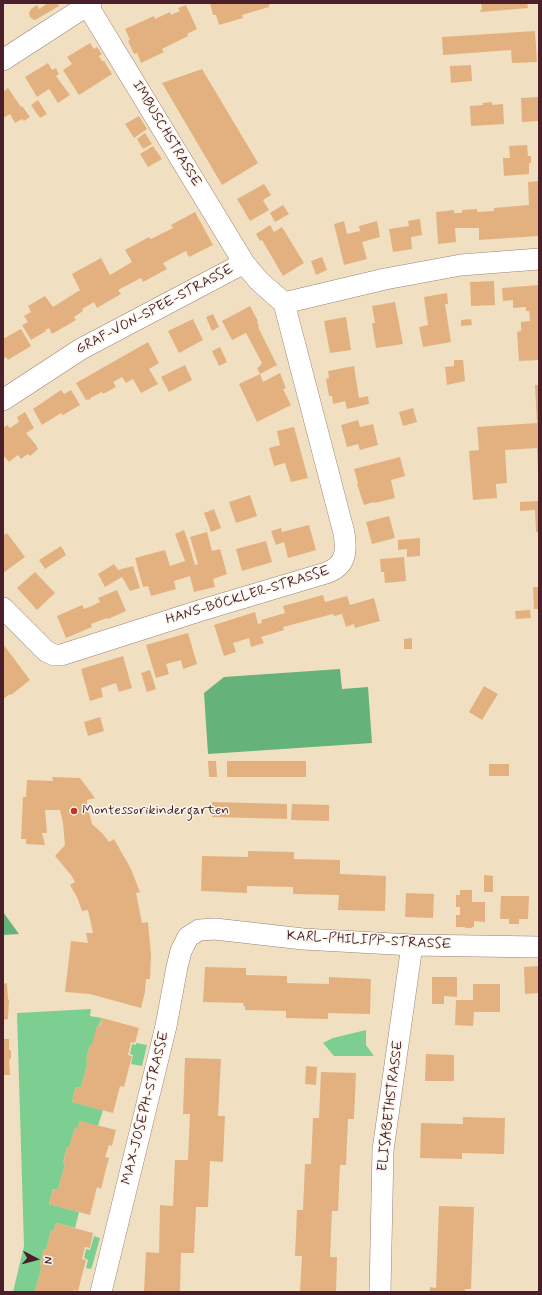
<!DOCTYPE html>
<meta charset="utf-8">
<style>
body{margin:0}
#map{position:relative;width:542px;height:1295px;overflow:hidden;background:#f0e0c1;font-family:Mynerve,sans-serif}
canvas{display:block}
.frame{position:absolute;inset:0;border:4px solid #4a1f2b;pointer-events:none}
.north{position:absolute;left:16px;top:1239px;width:40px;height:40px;-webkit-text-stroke:3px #fbf7ec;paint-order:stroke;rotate:96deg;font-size:11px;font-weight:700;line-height:16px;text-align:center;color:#4a1f2b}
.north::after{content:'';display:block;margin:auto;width:14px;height:18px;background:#4a1f2b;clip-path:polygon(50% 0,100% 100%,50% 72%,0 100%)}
</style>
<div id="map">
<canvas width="542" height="1295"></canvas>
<div class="frame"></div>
<div class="north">N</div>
</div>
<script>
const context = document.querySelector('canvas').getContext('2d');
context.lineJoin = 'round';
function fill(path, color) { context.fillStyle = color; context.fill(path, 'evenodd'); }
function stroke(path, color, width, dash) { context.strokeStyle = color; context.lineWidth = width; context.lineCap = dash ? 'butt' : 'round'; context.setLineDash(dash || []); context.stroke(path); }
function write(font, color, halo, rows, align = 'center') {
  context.font = font + ' Mynerve,sans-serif'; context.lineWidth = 3; context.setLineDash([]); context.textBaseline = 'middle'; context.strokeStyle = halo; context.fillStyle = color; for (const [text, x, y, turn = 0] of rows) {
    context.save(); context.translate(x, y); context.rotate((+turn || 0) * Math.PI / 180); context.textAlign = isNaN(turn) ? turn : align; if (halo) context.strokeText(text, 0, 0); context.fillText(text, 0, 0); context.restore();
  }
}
const green = new Path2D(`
 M91,1009L90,1016L102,1018L92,1045H90L86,1060L88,1061L81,1088L76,1087L72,1102L103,1110L98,1126L80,1121L77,1129L75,1128L69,1148L67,1147L63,1163L65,1164L58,1190L53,1189L49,1204L79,1212L75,1228L56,1223L54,1231H51L46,1250L44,1249L40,1265L42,1266L35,1292H13L24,1246L17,1013Z
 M366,1030V1045L374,1056H334L323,1043L333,1038Z
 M136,1043L147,1045L142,1066L131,1064L133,1055L130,1054L132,1044L136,1045Z
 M94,1236L100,1238L92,1267L90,1269L86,1268L88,1260L84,1258L86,1249L90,1250Z`);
const forest = new Path2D(`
 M340,669L342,689L368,687L372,743L208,754L204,693L224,677Z
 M3,912L19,934L3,935Z`);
const building = new Path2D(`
 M48,3H57L59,6L37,19L34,20L30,17L29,13L31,9L37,5L39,9Z
 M210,3H272L269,5V7L242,15L243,18L219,25L216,15H213Z
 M481,3H527L528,8L481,12L480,10H482Z
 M186,5L197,29L187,34L188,36L162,49L164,52L141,63L137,53L134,54L128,41L130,40L125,29L154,16L155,19L170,12L171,15L180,11L178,8Z
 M535,31L537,62L512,63L511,50L443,55L442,37Z
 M90,43L94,49L97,47L102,54L99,56L102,61H104L112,74L79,95L63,70L72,64L67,57Z
 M48,63L52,70L56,68L59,74L56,76L70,95L58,103L49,89L37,97L25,77Z
 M471,65L472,81L451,83L450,66Z
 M202,69L258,163L222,185L162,83Z
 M8,88L21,107L22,106L30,117L24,121L22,119L15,123L10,114L3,118V92Z
 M539,97V121L522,122L521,98Z
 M38,100L47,114L40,118L31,105Z
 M492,102V105L503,104L504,124L471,126L470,106L483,105V103Z
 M139,116L147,129L134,138L125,124Z
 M145,133L152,144L143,149L137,139Z
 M527,145L528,156H531V163H529V174L504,176L503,158H510L509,146Z
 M153,146L162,159L148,167L140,154Z
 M539,181V236L479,240V228H455L456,242L438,244L436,212L454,210V213H462V210L477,209V212L494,211V208L529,205L528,182Z
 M264,184L271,195L263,200L269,210L250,221L237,199Z
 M283,205L289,214L275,222L270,213Z
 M195,212L213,245L189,257L186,251L163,263L167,269L143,282L141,278L118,290L121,294L97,308L94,302L82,309L83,311L74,317L76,320L52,334L49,328L45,330L46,331L31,340L22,325L28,322L24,316L31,312L28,306L45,296L53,307L80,290L72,274L101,258L110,275L132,262L125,250L149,237L151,239L173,228L171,225Z
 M420,219L422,235L411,237L412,249L393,252L389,229L409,226L408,221Z
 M344,221L347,234L360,231L359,226L377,221L380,237L362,242L367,259L344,265L334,224Z
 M270,225L274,232L282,227L304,263L283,276L262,240L260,241L256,234Z
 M322,257L327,270L316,275L311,261Z
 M494,281L495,305L471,306L470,282Z
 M539,285V360L519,361L517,332L521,331V322L530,321L529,311H526V307L513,308V300L503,301L502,288Z
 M447,293L448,304H445L451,342L423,347L419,327L428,325L424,297Z
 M395,302L403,344L376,348L372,323H375L372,306Z
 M250,306L258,321H257L259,326L258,327L277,365L260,374L257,368L260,366L262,363L246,333L232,340L222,321Z
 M213,314L219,327L212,331L206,317Z
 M346,317L351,350L330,353L324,321Z
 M193,319L203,340L179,353L168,331Z
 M471,319L472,325L461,326V320Z
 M21,329L31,346L8,360L6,357L3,359V339Z
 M148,342L159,363L149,369L158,384L141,393L133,379L126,383L122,377L113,382L116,387L103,394L102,392L90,398L91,399L89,400V399L86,400L76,383Z
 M220,347L227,362L219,366L212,351Z
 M454,360H463L465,381L447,385L445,367L454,366Z
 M185,365L192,380L169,392L161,377Z
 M354,366L359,398L368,396L369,404L347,409L345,401L333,404L332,396H329L326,379L329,378L328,371Z
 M280,373L286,388L283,389L291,405L257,422L239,384L260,374L263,382Z
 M535,385H539V469H538L537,448L505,450L507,483L496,484L497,498L473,500L469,451L479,450L477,427L537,423Z
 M61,390L64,394L71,390L80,405L63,415L61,413L42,425L33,409Z
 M413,408L417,422L403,426L399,412Z
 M25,412L34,428L26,433L36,445L38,449L30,456L28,454L21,459L18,455L9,462L3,455V428L7,425L10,428L19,422L17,417Z
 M358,420L360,427L373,424L378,445L360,450L358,444L347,447L341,425Z
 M294,427L308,478L291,482L285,463L274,466L269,448L280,445L277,431Z
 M400,457L405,476L391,480L395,498L375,503L374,502L364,505L357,484L358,483L354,469Z
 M250,495L257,516L236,523L229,502Z
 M539,501V532H536L535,510L520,511V502Z
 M214,509L221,528L211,532L204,513Z
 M389,516L395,538L372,544L366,522Z
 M309,525L316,550L288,558L284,542L276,545L271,531L281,528L282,532Z
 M184,530L188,541L195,565L198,564L190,537L207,532L212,551L220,549L227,574L213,579L215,587L194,592L190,576L174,581L176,589L151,596L148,586L143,587L135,558L165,550L170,566L185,561L175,534Z
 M7,533L25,557L3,573V536Z
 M420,538V556L407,557V549L398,550V540Z
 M266,541L272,562L242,571L236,549Z
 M61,546L66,555L45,569L39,560Z
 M404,557L406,581L385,583L384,572H381L380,559Z
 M114,564L118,570L133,566L140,588L130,591L122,577L105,587L98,574Z
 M35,572L55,593L37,610L17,588Z
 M533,587H539V609H534Z
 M117,590L126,611L108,619L107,618L91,624L92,627L66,638L57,616L82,605L84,609L92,606L100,602L98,598Z
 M323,595L325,602L347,596L350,605L374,598L380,621L355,628L354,624L346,627L342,614L334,616L333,614L283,627L284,630L261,637L264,643L251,647L249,638L233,643L236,652L224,656L214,625L255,612L258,624L262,623L261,620L285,613L283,606Z
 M530,610L531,618L516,619L515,611Z
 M188,633L197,664L183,669L181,660L166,664L169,674L156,678L146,645Z
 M412,638V649H404V639Z
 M3,644L30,680L11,695L10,694L3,699Z
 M123,656L132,688L119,692L116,683L101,688L103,697L90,701L81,669Z
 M150,670L156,689L147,692L141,673Z
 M484,686L498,694L482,720L469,712Z
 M100,717L104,731L88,736L84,722Z
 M208,761H216L217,777H209Z
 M227,761H306V777H227Z
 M489,764H509V776H489Z
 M52,777L80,778L95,798L87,800V810L90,816L92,824L103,834L109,842L114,839L131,869L140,892L136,893L142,923L148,922L151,955L150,979H146L145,992L141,1008L90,994L65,992L71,941L88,943L86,933H93L88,910L82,911L77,897L70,885L75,882L71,875L55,856L65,845L63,823L60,810H45L47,833H42L45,845L26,844V839H21L23,797H26L27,780L53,781Z
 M212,802L287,804V819L212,817Z
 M292,804L329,805V821L291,820Z
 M248,851L294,852V859L340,860V874L386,876L385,911L338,910L339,895L293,894V887L247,886V893L201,891L202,856L248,857Z
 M484,875L493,876V892H484Z
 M460,890H472V902H485V922L474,921V927H472V928H465V927H456V915H460V907H456V895H460Z
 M406,893L434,894L433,918L405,917Z
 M501,896H529L528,919H519V924H509V919H500Z
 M539,966V993L525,994L524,967Z
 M205,967L246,968V975L287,976V983L329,984V977L371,979L370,1014L328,1013V1019L286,1018V1011L245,1010V1006H243L244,1003L203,1002Z
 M432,977H457V997L444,996V1004H432Z
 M7,983L8,999L9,1000L8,1019L3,1020V984Z
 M473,984H500V1012H474L473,1026L455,1025L456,1000H473Z
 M102,1018L139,1028L135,1043L131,1042L128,1055L132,1056L124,1087L120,1086L113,1113L72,1102L76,1087L81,1088L88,1061L86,1060L90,1045H92L97,1025L100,1026Z
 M3,1039H9V1049L11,1051V1058L9,1060L10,1075H3Z
 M426,1054L454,1055V1081H425Z
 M185,1058L221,1059L218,1116H225L223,1162L210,1161L208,1207H196L194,1253H181L180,1292H144L146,1252L159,1253L160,1205L173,1206L175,1160H188L190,1114H183Z
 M306,1066L317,1067L316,1085L305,1084Z
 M321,1072L356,1073L354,1119H348L346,1165H340L338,1211H332L330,1257H337L336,1292H300L302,1256H295L297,1210H303L305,1164H311L313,1118H319Z
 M463,1117L505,1118L504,1154L462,1153V1159L420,1158L421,1123L463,1124Z
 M80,1121L116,1130L112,1146L109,1145L105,1157L109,1158L107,1165L101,1189L97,1187L90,1215L49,1204L53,1189L58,1190L65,1164L63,1163L67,1147L69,1148L75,1128L77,1129Z
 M439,1206L474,1207L471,1289H465V1292H430V1287L436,1288Z
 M56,1223L93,1233L90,1248L85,1247L82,1259L86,1260L78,1291L74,1290L73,1292H35L42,1266L40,1265L44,1249L46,1250L51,1231L52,1230L54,1231Z`);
const street = new Path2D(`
 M86,3L244,263
 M3,60L91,3
 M3,400L81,349L244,263L259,281L284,303L385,279L461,265L539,259
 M3,608L46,651L54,655H61L202,610L326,573C346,566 347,552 344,533L284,303
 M101,1292L166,1026L177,967L181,951L188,937L199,930L215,929L303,939L412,945L539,947
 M380,1292L383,1150L412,945`);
const markers = [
 [74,811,4,"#c8321e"]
];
const streetNames = [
 ["IMBUSCHSTRASSE",166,134,59],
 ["GRAF-VON-SPEE-STRASSE",155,310,-28],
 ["HANS-BÖCKLER-STRASSE",248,596,-17],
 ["KARL-PHILIPP-STRASSE",369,941,3],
 ["ELISABETHSTRASSE",391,1106,-83],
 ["MAX-JOSEPH-STRASSE",146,1108,-76]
];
const poiNames = [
 ["Montessorikindergarten",82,811]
];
fill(green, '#7dcf91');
fill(forest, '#66b27b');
fill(building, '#e3b180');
stroke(street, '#9d8076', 22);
stroke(street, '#fff', 21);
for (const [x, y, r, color] of markers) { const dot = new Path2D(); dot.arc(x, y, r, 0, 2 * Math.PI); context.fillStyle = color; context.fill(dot); stroke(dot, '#fbf7ec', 1.5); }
write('14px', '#4a1f2b', '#fbf7ec', streetNames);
write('14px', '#4a1f2b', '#fbf7ec', poiNames, 'left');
</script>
